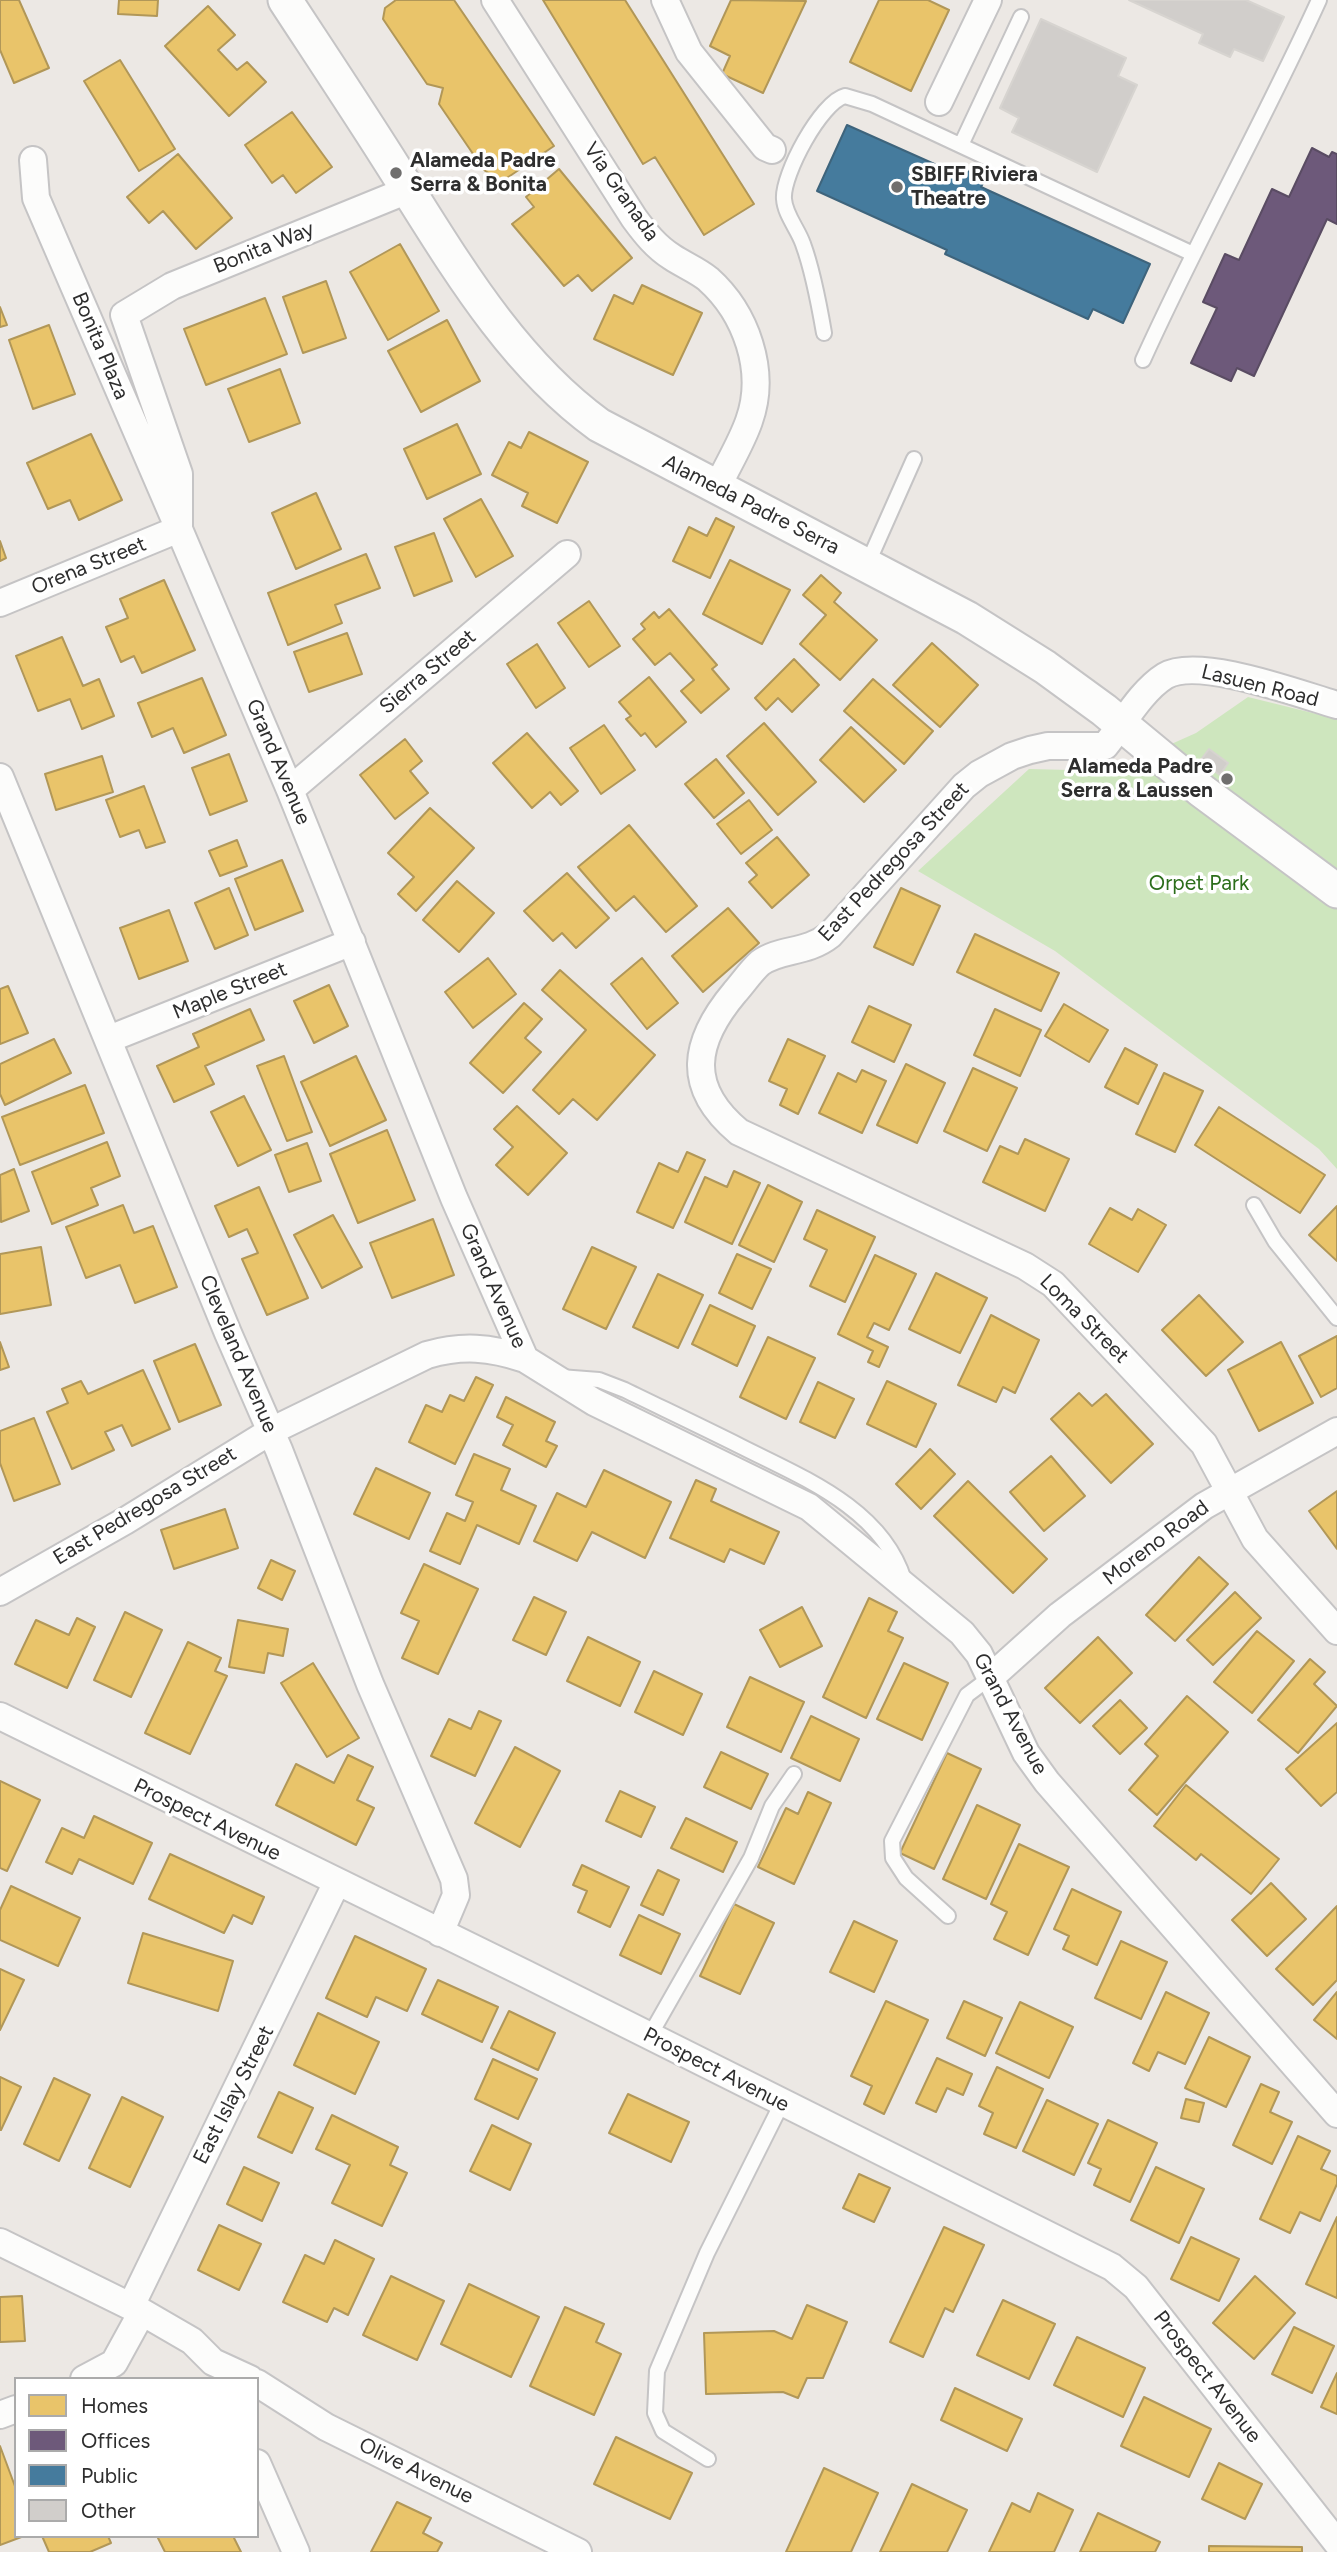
<!DOCTYPE html>
<style>
body{margin:0}
#map{position:relative;width:1337px;height:2552px;overflow:hidden;background:#ece8e4;font-family:Figtree,sans-serif}
canvas{display:block}
.legend{position:absolute;left:14px;top:2377px;width:245px;height:161px;box-sizing:border-box;background:#fff;border:2px solid #ababab;margin:0;padding:9px 12px;list-style:none;font-size:21px;color:#2e2e2e}
.legend li{display:flex;align-items:center;gap:14px;height:35px}
.legend b{width:35px;border:2px solid #ababab}
</style>
<div id="map">
<canvas width="1337" height="2552"></canvas>
<ul class="legend">
<li><b style="height:19px;background:#e9c46a"></b>Homes</li>
<li><b style="height:19px;background:#6d597a"></b>Offices</li>
<li><b style="height:19px;background:#457b9d"></b>Public</li>
<li><b style="height:19px;background:#d1cecb"></b>Other</li>
</ul>
</div>
<script>
const context = document.querySelector('canvas').getContext('2d');
context.lineJoin = 'round';
function fill(path, color) { context.fillStyle = color; context.fill(path, 'evenodd'); }
function stroke(path, color, width, dash) { context.strokeStyle = color; context.lineWidth = width; context.lineCap = dash ? 'butt' : 'round'; context.setLineDash(dash || []); context.stroke(path); }
function write(font, color, halo, rows, align = 'center') {
  context.font = font + ' Figtree,sans-serif'; context.lineWidth = 7; context.setLineDash([]); context.textBaseline = 'middle'; context.strokeStyle = halo; context.fillStyle = color; for (const [text, x, y, turn = 0] of rows) {
    context.save(); context.translate(x, y); context.rotate((+turn || 0) * Math.PI / 180); context.textAlign = isNaN(turn) ? turn : align; if (halo) context.strokeText(text, 0, 0); context.fillText(text, 0, 0); context.restore();
  }
}
const green = new Path2D(`
 M1248,697L1337,719V1169L1319,1149L1055,951L918,871L1029,769L1111,771L1196,733Z`);
const homes = new Path2D(`
 M0,0H19L49,68L14,83L0,50Z
 M119,0H158L157,16L118,14Z
 M454,0L554,146L501,182L484,170L439,104L443,88L427,84L383,19L385,8L396,0Z
 M543,0H625L754,204L704,235L655,157L643,164Z
 M731,0L806,1L763,93L722,74L730,56L710,46Z
 M879,0H928L949,10L911,91L850,62Z
 M208,6L235,35L218,50L237,70L247,62L266,82L229,116L165,46Z
 M120,60L175,149L139,171L84,81Z
 M292,112L332,167L296,193L283,175L272,183L245,145Z
 M178,154L232,218L196,249L163,211L149,223L127,197Z
 M559,169L632,258L592,291L578,275L564,286L512,224L534,207L526,197Z
 M400,244L439,311L388,340L350,272Z
 M326,281L346,338L303,353L283,297Z
 M642,285L702,313L673,375L594,339L614,295L633,304Z
 M265,298L287,354L206,385L184,329Z
 M0,307L7,325L0,327Z
 M447,320L480,381L421,412L388,351Z
 M49,325L75,394L33,409L9,340Z
 M280,369L300,423L249,442L228,389Z
 M457,424L481,474L427,499L404,449Z
 M529,432L588,462L557,523L522,506L528,493L492,475L509,442L521,448Z
 M91,434L122,500L79,520L70,500L48,509L27,463Z
 M316,493L341,549L296,569L272,513Z
 M481,499L513,556L476,577L444,519Z
 M716,518L734,527L710,578L673,561L689,527L707,536Z
 M434,533L452,581L414,596L395,547Z
 M0,541L6,558L0,561Z
 M366,554L380,588L335,605L342,623L288,645L268,593Z
 M730,560L790,590L762,644L703,614Z
 M821,575L841,593L834,602L877,640L840,680L800,644L826,615L803,595Z
 M164,580L195,650L142,673L134,656L121,662L106,627L128,618L120,599Z
 M589,601L620,646L589,667L558,623Z
 M669,609L717,665L712,669L729,689L701,713L681,691L694,680L670,653L655,665L633,639L645,629L641,624L654,612L659,618Z
 M347,633L362,674L309,692L294,652Z
 M62,637L83,686L99,679L114,716L82,729L70,699L38,711L16,656Z
 M932,643L978,685L940,727L893,685Z
 M537,644L565,688L536,708L507,664Z
 M794,659L819,685L792,712L778,698L766,710L755,698Z
 M649,677L686,722L656,747L645,733L641,736L626,719L631,716L619,702Z
 M202,678L226,735L184,753L173,728L152,737L138,703Z
 M873,679L933,731L904,764L844,711Z
 M764,723L816,782L778,815L727,756Z
 M604,725L635,770L601,794L570,748Z
 M851,727L896,770L864,802L820,760Z
 M527,733L578,791L561,805L550,792L532,808L493,763Z
 M405,739L422,761L410,771L428,793L395,819L360,775Z
 M229,754L247,801L210,815L192,768Z
 M102,756L113,792L56,810L45,774Z
 M716,759L744,793L714,818L685,784Z
 M144,786L165,842L146,848L139,830L120,837L106,800Z
 M749,800L772,830L741,854L717,824Z
 M430,808L474,848L416,911L398,894L414,877L388,853Z
 M629,825L697,906L666,932L634,896L616,911L578,867Z
 M777,837L809,875L772,908L749,882L757,875L746,863Z
 M237,840L247,866L220,876L209,851Z
 M282,860L303,911L255,930L235,879Z
 M567,873L609,918L576,948L562,933L553,941L524,911Z
 M457,881L494,913L459,952L423,920Z
 M229,888L248,935L215,949L195,903Z
 M901,888L940,906L913,965L874,947Z
 M728,908L759,943L703,992L672,956Z
 M169,910L188,961L139,979L120,928Z
 M975,934L1059,973L1041,1011L957,972Z
 M488,958L516,994L473,1028L445,992Z
 M642,958L678,1003L647,1029L611,984Z
 M560,970L655,1055L597,1120L573,1099L559,1114L533,1090L586,1030L542,990Z
 M329,985L348,1026L314,1043L294,1001Z
 M8,986L28,1033L0,1044V989Z
 M524,1003L542,1019L525,1038L541,1052L503,1093L470,1063Z
 M1064,1004L1108,1030L1089,1062L1045,1036Z
 M869,1006L911,1025L894,1062L852,1042Z
 M250,1009L264,1040L205,1066L214,1084L174,1102L157,1066L199,1047L193,1034Z
 M995,1009L1041,1030L1020,1076L974,1055Z
 M54,1039L71,1073L5,1105L0,1094V1064Z
 M788,1039L825,1056L798,1114L780,1105L787,1089L769,1081Z
 M1125,1048L1157,1065L1138,1104L1105,1087Z
 M284,1056L312,1132L287,1141L257,1066Z
 M356,1056L386,1120L330,1146L301,1082Z
 M906,1064L945,1083L917,1143L877,1125Z
 M973,1068L1017,1088L987,1151L944,1131Z
 M862,1070L886,1081L862,1133L819,1113L838,1073L856,1082Z
 M1164,1073L1203,1091L1175,1152L1136,1134Z
 M85,1085L104,1133L20,1165L2,1117Z
 M244,1096L271,1150L238,1166L211,1112Z
 M517,1106L567,1153L528,1195L496,1165L513,1147L494,1129Z
 M1219,1107L1325,1175L1300,1213L1195,1145Z
 M387,1130L415,1200L358,1223L330,1154Z
 M1025,1139L1069,1159L1045,1211L983,1182L1000,1146L1018,1154Z
 M107,1142L120,1176L91,1188L98,1205L52,1224L32,1172Z
 M307,1143L321,1181L289,1192L275,1155Z
 M687,1152L705,1160L673,1228L637,1212L659,1163L678,1172Z
 M14,1169L29,1211L1,1222L0,1175Z
 M734,1171L760,1183L732,1244L685,1222L705,1177L727,1187Z
 M768,1185L802,1202L774,1262L739,1245Z
 M259,1187L308,1298L267,1315L242,1259L258,1253L247,1229L229,1237L215,1206Z
 M123,1205L134,1233L153,1226L177,1287L135,1303L120,1265L86,1278L66,1227Z
 M1337,1206V1261L1309,1235Z
 M1110,1208L1132,1220L1138,1209L1166,1225L1138,1272L1089,1244Z
 M817,1210L875,1237L845,1302L810,1286L827,1250L804,1239Z
 M333,1215L362,1267L322,1288L294,1235Z
 M433,1219L454,1275L392,1298L370,1243Z
 M41,1247L51,1305L0,1314V1254Z
 M592,1247L636,1267L606,1329L563,1309Z
 M737,1254L771,1269L752,1309L719,1293Z
 M875,1255L916,1274L889,1330L874,1323L867,1337L888,1347L879,1367L868,1362L873,1351L838,1334Z
 M936,1273L987,1298L960,1353L909,1329Z
 M658,1274L703,1295L678,1348L633,1327Z
 M1199,1295L1243,1342L1206,1376L1162,1330Z
 M710,1305L755,1326L737,1366L692,1344Z
 M991,1315L1039,1340L1015,1393L1003,1387L996,1402L958,1385Z
 M1337,1336V1388L1321,1397L1299,1356Z
 M768,1337L815,1358L786,1419L740,1397Z
 M0,1342L9,1367L0,1370Z
 M1281,1342L1313,1403L1259,1431L1228,1370Z
 M195,1344L221,1405L179,1422L154,1361Z
 M143,1370L170,1429L132,1446L122,1425L105,1432L114,1450L72,1469L47,1412L68,1403L62,1389L81,1381L88,1394Z
 M476,1377L493,1385L455,1464L409,1442L426,1405L442,1412L450,1395L464,1401Z
 M887,1381L936,1404L916,1447L867,1424Z
 M818,1382L854,1399L835,1438L800,1422Z
 M1079,1393L1092,1406L1106,1394L1153,1444L1111,1483L1051,1419Z
 M506,1397L555,1422L546,1441L557,1446L546,1467L503,1445L513,1425L497,1417Z
 M34,1418L60,1484L14,1501L0,1463V1431Z
 M930,1449L955,1474L921,1509L896,1484Z
 M474,1454L510,1469L501,1490L536,1506L519,1544L477,1525L460,1564L430,1551L447,1513L465,1521L473,1502L456,1495Z
 M1051,1456L1085,1496L1044,1531L1010,1492Z
 M376,1468L430,1493L409,1539L354,1514Z
 M604,1470L671,1502L645,1558L592,1532L577,1561L534,1541L557,1493L586,1507Z
 M696,1480L716,1489L711,1501L779,1532L764,1564L730,1549L724,1562L670,1538Z
 M968,1481L1047,1559L1013,1593L934,1516Z
 M1337,1491V1549L1309,1511Z
 M225,1509L238,1548L174,1569L161,1530Z
 M1199,1557L1228,1584L1175,1641L1146,1615Z
 M271,1560L295,1571L282,1600L258,1588Z
 M424,1564L478,1589L438,1674L402,1658L419,1621L401,1613Z
 M1235,1592L1261,1618L1213,1665L1187,1640Z
 M534,1597L566,1612L546,1655L513,1640Z
 M869,1598L897,1612L888,1631L903,1638L866,1718L823,1697Z
 M802,1607L822,1646L780,1667L760,1630Z
 M125,1612L162,1630L131,1697L94,1680Z
 M77,1618L95,1627L67,1688L15,1664L36,1620L69,1635Z
 M238,1620L288,1629L283,1656L268,1653L264,1673L229,1667Z
 M1257,1631L1294,1661L1252,1713L1214,1682Z
 M588,1637L640,1662L620,1706L567,1681Z
 M1098,1637L1132,1673L1080,1723L1045,1688Z
 M188,1642L221,1658L215,1671L227,1676L190,1754L145,1733Z
 M1310,1659L1325,1672L1314,1684L1337,1706L1298,1753L1258,1720Z
 M313,1663L359,1738L327,1757L281,1683Z
 M904,1663L948,1683L922,1740L877,1719Z
 M654,1671L702,1694L683,1735L635,1712Z
 M750,1677L804,1702L781,1752L727,1727Z
 M1187,1696L1228,1732L1157,1815L1129,1790L1158,1756L1145,1744Z
 M1120,1700L1147,1728L1120,1754L1093,1726Z
 M479,1711L501,1721L475,1776L431,1756L449,1719L471,1729Z
 M811,1716L859,1739L840,1781L791,1758Z
 M1337,1723V1792L1321,1806L1286,1769Z
 M515,1747L560,1771L520,1847L475,1823Z
 M721,1752L768,1774L751,1809L704,1787Z
 M947,1753L981,1769L934,1869L900,1853Z
 M348,1755L373,1767L357,1800L374,1808L356,1845L276,1805L296,1764L334,1783Z
 M0,1781L40,1800L7,1871L0,1868Z
 M1186,1785L1279,1859L1251,1894L1201,1854L1196,1860L1154,1826Z
 M620,1791L655,1807L641,1837L606,1821Z
 M808,1792L831,1803L794,1884L758,1867L786,1808L798,1814Z
 M977,1805L1020,1825L986,1899L943,1879Z
 M94,1816L152,1843L133,1884L79,1859L72,1874L46,1862L62,1828L84,1838Z
 M686,1818L737,1842L723,1872L671,1848Z
 M1019,1844L1069,1867L1028,1955L994,1939L1007,1912L991,1904Z
 M170,1854L264,1897L252,1924L233,1915L224,1933L149,1899Z
 M582,1865L629,1887L610,1927L578,1912L587,1891L573,1885Z
 M658,1870L679,1880L663,1915L641,1905Z
 M1271,1883L1306,1919L1267,1956L1232,1920Z
 M11,1886L80,1918L58,1966L0,1940V1910Z
 M1072,1889L1121,1912L1097,1965L1063,1949L1069,1936L1054,1929Z
 M734,1904L774,1923L740,1994L700,1976Z
 M1337,1906V1980L1313,2005L1276,1969Z
 M639,1915L680,1934L661,1974L620,1955Z
 M854,1921L897,1941L874,1992L830,1972Z
 M143,1933L233,1961L218,2011L128,1983Z
 M355,1936L426,1969L407,2011L376,1997L367,2017L326,1998Z
 M1121,1941L1167,1962L1141,2019L1095,1998Z
 M0,1969L24,1980L0,2030Z
 M438,1980L498,2007L482,2042L422,2014Z
 M1166,1992L1209,2013L1185,2064L1158,2052L1149,2071L1133,2063Z
 M1337,1992V2039L1314,2020Z
 M886,2001L928,2020L884,2114L864,2104L872,2086L851,2076Z
 M964,2001L1002,2018L985,2056L947,2038Z
 M1020,2002L1073,2027L1049,2078L996,2053Z
 M509,2011L555,2033L538,2070L491,2048Z
 M318,2013L379,2042L355,2094L294,2065Z
 M1209,2037L1250,2057L1226,2107L1185,2088Z
 M937,2058L972,2074L963,2095L947,2088L936,2112L916,2103Z
 M493,2059L537,2079L518,2119L475,2099Z
 M997,2067L1043,2089L1016,2148L984,2134L993,2113L979,2106Z
 M0,2077L21,2087L1,2130H0Z
 M54,2078L90,2095L59,2161L24,2144Z
 M1261,2084L1279,2092L1270,2112L1292,2122L1272,2164L1233,2145Z
 M279,2092L313,2108L292,2153L258,2137Z
 M628,2094L689,2122L671,2162L609,2133Z
 M122,2097L163,2117L130,2187L89,2168Z
 M1186,2099L1204,2103L1199,2122L1181,2118Z
 M1047,2100L1098,2124L1074,2175L1023,2151Z
 M332,2115L398,2147L390,2165L407,2173L382,2226L332,2203L350,2165L316,2149Z
 M1108,2120L1157,2143L1130,2202L1094,2185L1101,2169L1088,2163Z
 M492,2125L531,2144L510,2190L470,2171Z
 M1298,2136L1330,2151L1321,2169L1337,2176V2184L1320,2221L1300,2212L1290,2233L1260,2219Z
 M244,2167L279,2183L262,2221L227,2204Z
 M1156,2167L1204,2189L1179,2243L1131,2220Z
 M859,2174L890,2188L874,2222L843,2208Z
 M1337,2217V2298L1306,2284Z
 M219,2225L261,2244L239,2290L198,2270Z
 M944,2227L984,2245L953,2312L945,2308L923,2357L890,2342Z
 M1191,2237L1239,2259L1219,2301L1171,2279Z
 M335,2240L374,2259L348,2315L334,2308L327,2322L283,2302L305,2255L324,2264Z
 M391,2276L444,2301L417,2360L363,2335Z
 M1255,2276L1295,2313L1254,2359L1213,2323Z
 M469,2284L539,2317L511,2377L441,2344Z
 M22,2296L25,2341L0,2342V2297Z
 M1003,2300L1055,2324L1029,2379L977,2355Z
 M807,2305L847,2322L823,2378H807L798,2398L783,2392L706,2394L704,2333L774,2331L792,2339Z
 M565,2307L604,2324L596,2342L621,2354L594,2415L530,2386Z
 M1294,2327L1334,2346L1312,2393L1272,2374Z
 M1077,2337L1145,2368L1123,2417L1054,2385Z
 M1337,2373V2414L1321,2407Z
 M955,2388L1022,2419L1007,2451L941,2420Z
 M1144,2397L1211,2429L1189,2477L1121,2446Z
 M616,2437L692,2473L670,2519L594,2484Z
 M0,2446L16,2489V2536H24L0,2545Z
 M1219,2463L1262,2484L1245,2519L1202,2499Z
 M824,2468L878,2493L851,2552H786Z
 M912,2484L967,2510L947,2552H880Z
 M1038,2493L1073,2510L1054,2552H989L1012,2503L1030,2512Z
 M397,2502L431,2518L423,2533L442,2543L437,2552H371Z
 M1098,2513L1160,2542L1155,2552H1080Z
 M42,2536H108L111,2543L90,2552H49Z
 M161,2536H233L241,2552H165L158,2538Z
 M1209,2546L1302,2547V2552H1209Z`);
const offices = new Path2D(`
 M1312,148L1329,157L1332,152L1337,154V224L1327,219L1254,376L1237,368L1231,381L1191,363L1217,308L1203,302L1225,254L1239,260L1272,189L1289,197Z`);
const public = new Path2D(`
 M847,125L959,175L962,168L985,179L981,187L1150,264L1123,323L1093,309L1088,319L945,254L947,250L817,191Z`);
const building = new Path2D(`
 M1129,0H1246L1284,17L1263,61L1234,49L1230,57L1199,43L1203,34Z
 M1041,19L1126,58L1118,76L1137,85L1097,172L1012,132L1019,118L1000,108Z
 M1209,749L1228,763L1220,775L1200,761Z`);
const service = new Path2D(`
 M961,145L1021,17
 M824,333C819,304 813,271 803,244C798,229 785,215 784,199C782,175 821,102 845,96L872,104L1193,254
 M1143,360C1198,238 1264,121 1319,0
 M867,565L914,459
 M1254,1205L1275,1241L1337,1318
 M560,1377L599,1380L625,1390C664,1409 702,1427 740,1446C801,1477 882,1508 904,1580
 M948,1916L906,1878L893,1858L892,1841L967,1695L991,1677
 M649,2037L751,1858L772,1806L794,1774
 M708,2459L663,2431L655,2413L657,2371L707,2253L782,2103`);
const minor = new Path2D(`
 M495,0L634,218C645,233 656,247 672,257C684,265 697,270 708,279C746,313 767,371 749,421C741,444 727,466 717,488
 M665,0L689,52L765,147L772,150
 M939,102L988,0
 M408,190L172,286L124,315L179,474V529L290,790L454,1198L525,1359L594,1402L809,1507L962,1633L979,1654L1026,1753L1047,1782L1337,2114
 M0,603L179,529L36,198L33,160
 M1337,705C1299,694 1198,656 1165,676C1141,691 1123,724 1105,746H1048L1030,750L1012,756L979,774L964,786L830,935C806,954 780,948 760,963C751,971 743,983 735,992C693,1042 685,1087 739,1132L1025,1266L1053,1284L1204,1444L1255,1539L1337,1631
 M0,777L228,1333L279,1450L370,1684L454,1879L456,1895L440,1933
 M290,790L567,554
 M109,1039L352,942
 M0,1592L125,1521L271,1431L427,1355C462,1345 490,1347 525,1359
 M991,1677L1060,1615L1204,1506L1337,1431
 M0,1716L526,1974L1112,2267L1136,2287L1337,2543
 M0,2242L142,2312L192,2341L213,2362L250,2379
 M131,2306L336,1884
 M84,2379L114,2363L142,2312
 M257,2383L326,2427L578,2552
 M0,2415L16,2409
 M257,2463L296,2552`);
const tertiary = new Path2D(`
 M285,0C323,58 361,115 398,174C455,264 511,361 599,425L967,618L1045,667L1104,710L1202,791L1337,891`);
const markers = [
 [396,173,7,"#706f6e"],
 [897,187,7,"#706f6e"],
 [1227,779,7,"#706f6e"]
];
const poiNames = [
 ["Alameda Padre",410,161],
 ["Serra & Bonita",410,185],
 ["SBIFF Riviera",911,175],
 ["Theatre",911,199],
 ["Alameda Padre",1213,767,"right"],
 ["Serra & Laussen",1213,791,"right"]
];
const streetNames = [
 ["Via Granada",621,192,55],
 ["Bonita Way",264,248,-22],
 ["Bonita Plaza",100,346,67],
 ["Alameda Padre Serra",751,505,27],
 ["Orena Street",89,566,-22],
 ["Sierra Street",428,672,-40],
 ["Lasuen Road",1260,686,14],
 ["Grand Avenue",278,762,67],
 ["East Pedregosa Street",894,862,-47],
 ["Maple Street",230,991,-22],
 ["Grand Avenue",493,1286,66],
 ["Loma Street",1084,1319,45],
 ["Cleveland Avenue",238,1354,67],
 ["East Pedregosa Street",145,1506,-31],
 ["Moreno Road",1156,1543,-37],
 ["Grand Avenue",1010,1714,62],
 ["Prospect Avenue",207,1820,26],
 ["Prospect Avenue",716,2070,27],
 ["East Islay Street",234,2095,-63],
 ["Prospect Avenue",1207,2377,52],
 ["Olive Avenue",416,2471,26]
];
const parkNames = [
 ["Orpet Park",1199,884]
];
fill(green, '#cee6be');
fill(homes, '#e9c46a');
stroke(homes, '#b19758', 2);
fill(offices, '#6d597a');
stroke(offices, '#5a4c63', 2);
fill(public, '#457b9d');
stroke(public, '#3e647c', 2);
fill(building, '#d1cecb');
stroke(building, '#d7d4d0', 2);
stroke(service, '#c5c4c5', 18);
stroke(minor, '#c5c4c5', 30);
stroke(tertiary, '#c5c4c5', 37);
stroke(service, '#fcfcfb', 14);
stroke(minor, '#fcfcfb', 26);
stroke(tertiary, '#fcfcfb', 33);
for (const [x, y, r, color] of markers) { const dot = new Path2D(); dot.arc(x, y, r, 0, 2 * Math.PI); context.fillStyle = color; context.fill(dot); stroke(dot, '#fff', 2.5); }
write('bold 21px', '#2e2e2e', '#fff', poiNames, 'left');
write('21px', '#2e2e2e', '#fff', streetNames);
write('21px', '#2c6e1b', '#fff', parkNames);
</script>
